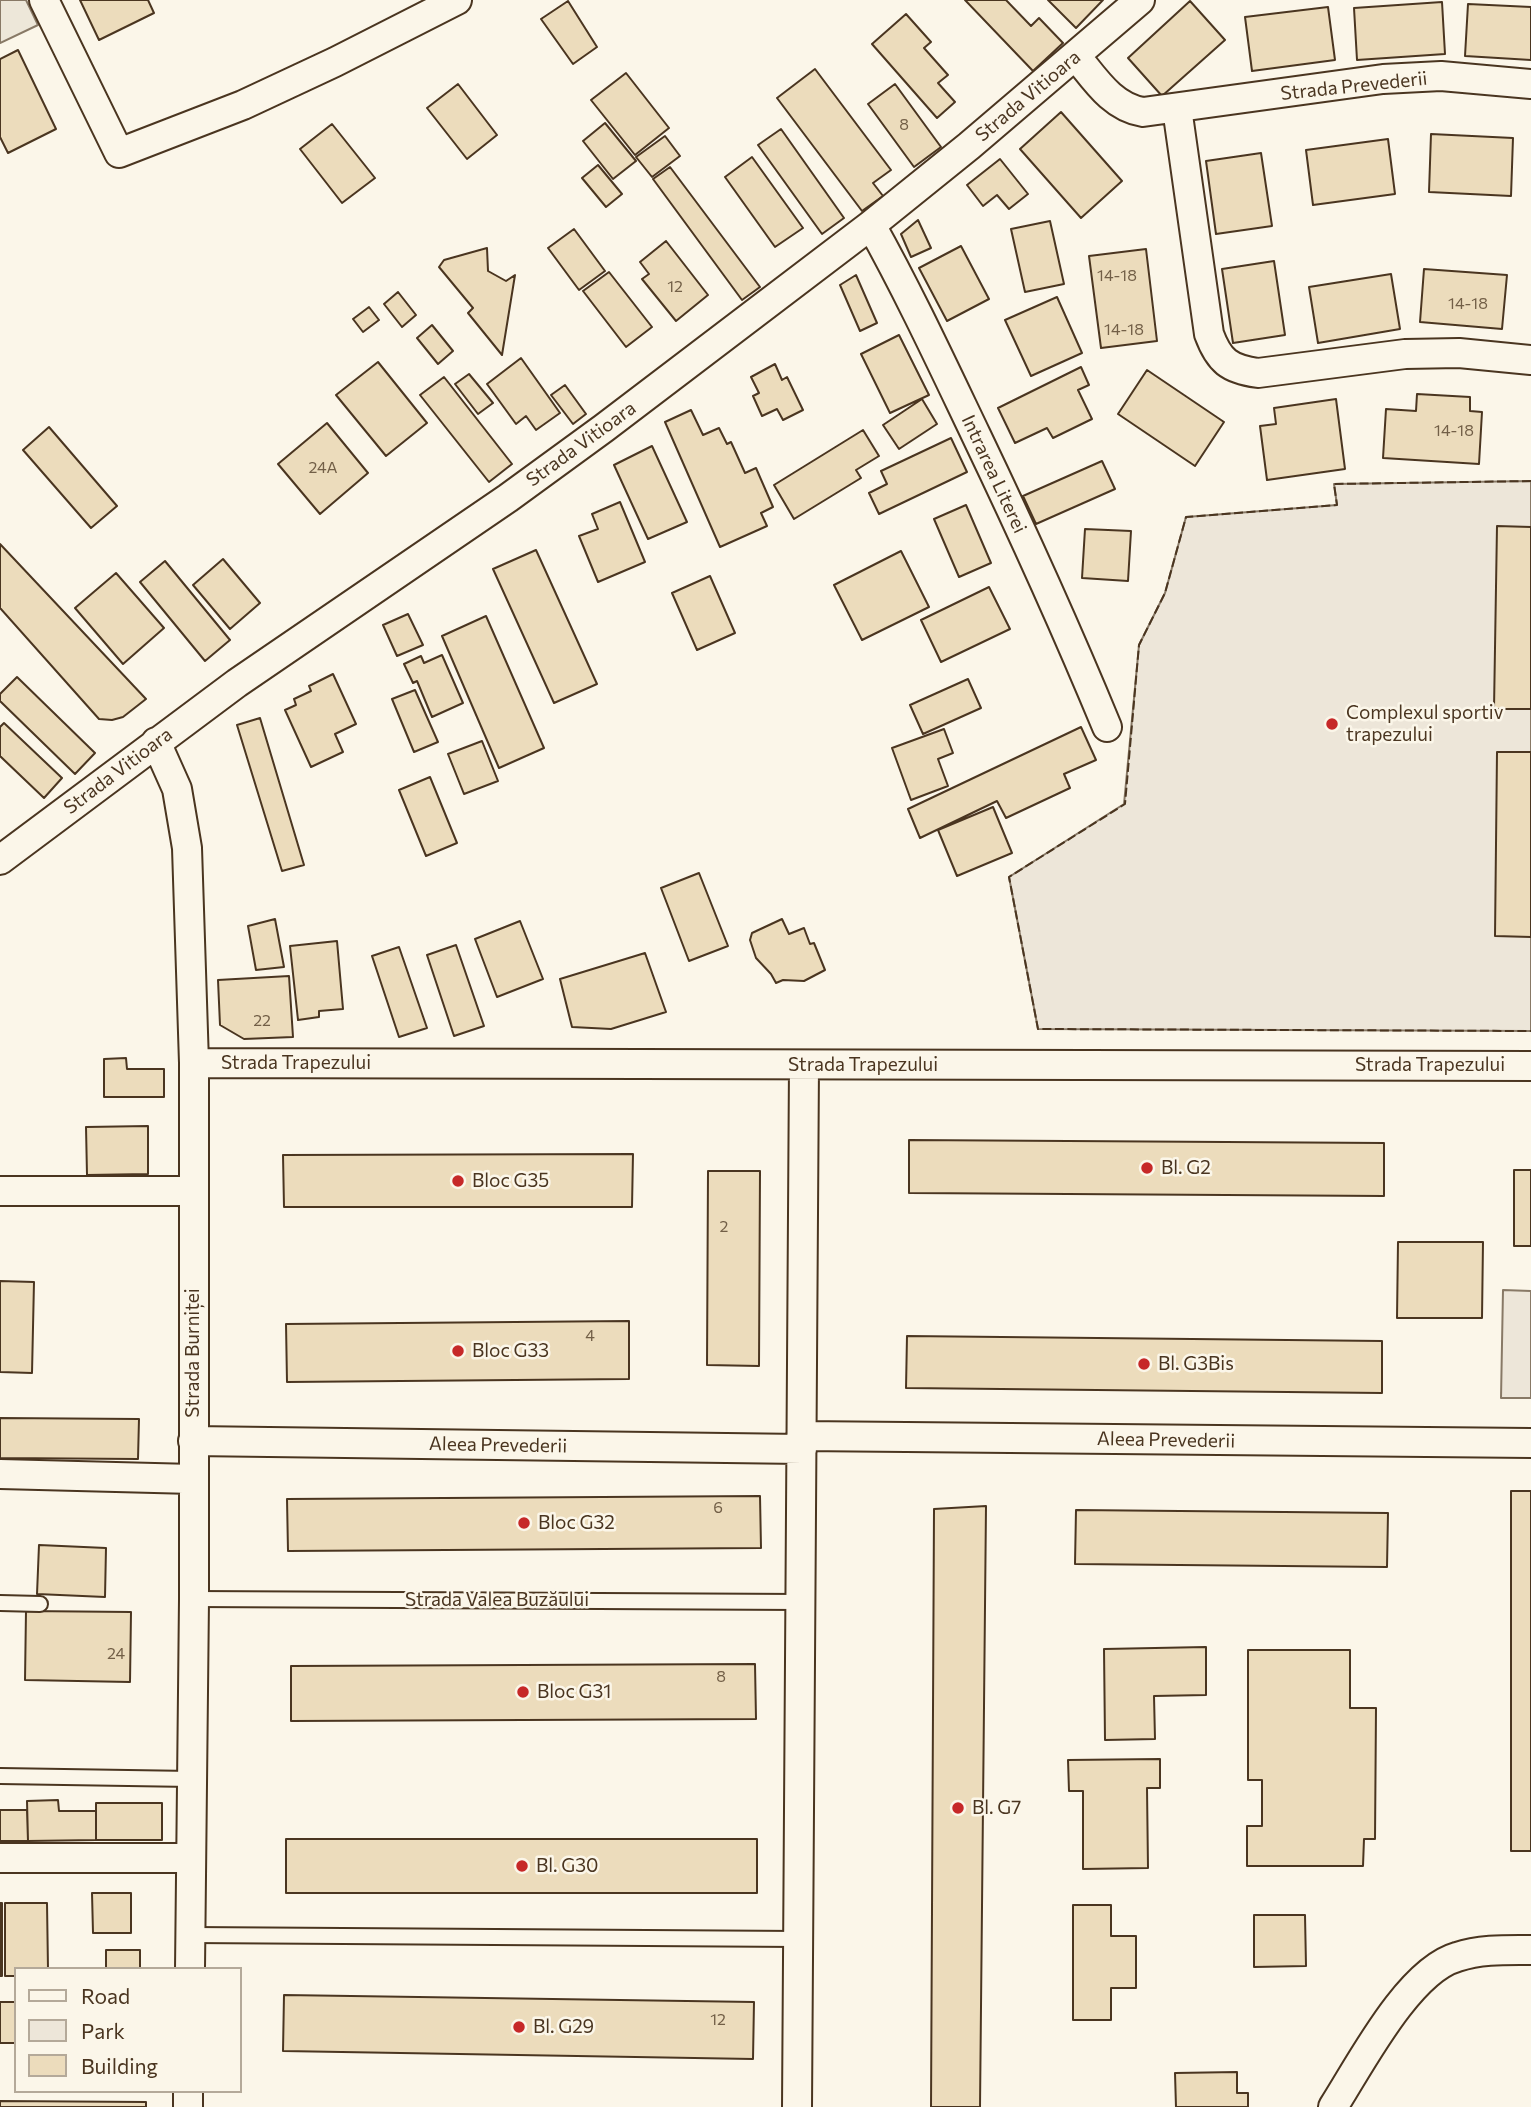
<!DOCTYPE html>
<meta charset="utf-8">
<style>
body{margin:0}
#map{position:relative;width:1531px;height:2107px;overflow:hidden;background:#fbf6e9;font-family:Commissioner,sans-serif}
canvas{display:block}
.legend{position:absolute;left:14px;top:1967px;width:228px;height:126px;box-sizing:border-box;background:#fbf6e9;border:2px solid #b4a999;margin:0;padding:9px 12px;list-style:none;font-size:21px;color:#4a3520}
.legend li{display:flex;align-items:center;gap:14px;height:35px}
.legend b{width:35px;border:2px solid #b4a999}
</style>
<div id="map">
<canvas width="1531" height="2107"></canvas>
<ul class="legend">
<li><b style="height:9px;background:#fbf6e9"></b>Road</li>
<li><b style="height:19px;background:#ede6d9"></b>Park</li>
<li><b style="height:19px;background:#ecdcbc"></b>Building</li>
</ul>
</div>
<script>
const context = document.querySelector('canvas').getContext('2d');
context.lineJoin = 'round';
function fill(path, color) { context.fillStyle = color; context.fill(path, 'evenodd'); }
function stroke(path, color, width, dash) { context.strokeStyle = color; context.lineWidth = width; context.lineCap = dash ? 'butt' : 'round'; context.setLineDash(dash || []); context.stroke(path); }
function write(font, color, halo, rows, align = 'center') {
  context.font = font + ' Commissioner,sans-serif'; context.lineWidth = 5; context.setLineDash([]); context.textBaseline = 'middle'; context.strokeStyle = halo; context.fillStyle = color; for (const [text, x, y, turn = 0] of rows) {
    context.save(); context.translate(x, y); context.rotate((+turn || 0) * Math.PI / 180); context.textAlign = isNaN(turn) ? turn : align; if (halo) context.strokeText(text, 0, 0); context.fillText(text, 0, 0); context.restore();
  }
}
const green = new Path2D(`
 M1531,481V1031L1038,1029L1009,877L1124,804L1139,645L1165,593L1186,517L1337,505L1334,484Z
 M1503,1290L1531,1291V1398H1501Z`);
const parking = new Path2D(`
 M0,0H26L38,25L0,43Z`);
const building = new Path2D(`
 M80,0H148L154,13L99,40Z
 M965,0H1006L1031,26L1039,18L1063,43L1033,71Z
 M1048,0H1103L1076,28Z
 M568,1L597,47L573,64L541,19Z
 M1190,1L1225,40L1162,96L1128,58Z
 M1442,2L1445,54L1357,60L1354,8Z
 M1468,4L1531,7V60L1465,56Z
 M1328,7L1335,60L1252,71L1245,17Z
 M906,14L931,42L924,48L948,75L938,83L955,102L937,118L872,44Z
 M18,50L56,129L8,153L0,137V59Z
 M815,69L891,170L873,183L883,196L862,211L777,98Z
 M626,73L669,128L635,155L591,100Z
 M458,84L497,135L467,159L427,108Z
 M895,84L941,147L914,167L868,104Z
 M1061,112L1122,181L1081,218L1020,149Z
 M605,123L636,161L613,179L583,141Z
 M332,124L375,178L342,203L300,149Z
 M781,129L844,218L822,234L758,145Z
 M1431,134L1513,138L1511,196L1429,192Z
 M665,136L680,156L652,177L636,157Z
 M1388,139L1395,194L1313,205L1306,150Z
 M1261,153L1272,226L1216,234L1206,161Z
 M752,157L803,228L775,247L725,177Z
 M1000,159L1028,194L1009,209L997,195L983,206L967,185Z
 M598,165L622,194L606,207L582,178Z
 M670,167L760,287L742,300L653,179Z
 M918,220L931,248L911,257L901,234Z
 M1050,221L1064,284L1025,292L1011,229Z
 M574,229L605,271L579,290L548,248Z
 M666,241L708,295L676,321L642,279L649,274L640,262Z
 M961,246L989,299L947,321L919,268Z
 M487,248L488,271L506,281L515,275L502,355L468,313L473,308L439,267L444,260Z
 M1146,249L1157,341L1101,348L1089,256Z
 M1274,261L1285,335L1233,343L1222,269Z
 M1424,269L1507,275L1502,329L1420,322Z
 M609,272L652,327L626,347L583,291Z
 M1391,274L1400,329L1318,343L1309,287Z
 M856,275L877,323L860,331L840,285Z
 M398,292L416,315L402,327L384,304Z
 M1057,297L1082,353L1031,376L1005,320Z
 M369,307L379,320L363,332L353,319Z
 M432,325L453,351L438,364L417,338Z
 M899,335L929,395L890,413L861,354Z
 M521,358L560,413L536,430L526,416L516,424L487,384Z
 M378,362L427,423L386,456L336,395Z
 M775,364L782,380L787,377L803,410L783,420L777,409L762,416L753,396L759,393L751,377Z
 M1081,367L1089,385L1078,390L1092,419L1053,438L1047,428L1015,443L998,408Z
 M1147,370L1224,422L1195,466L1118,414Z
 M469,374L493,403L478,414L455,384Z
 M444,377L512,464L489,482L420,395Z
 M565,385L586,414L573,424L551,395Z
 M1417,394L1470,397V411L1482,412L1479,464L1383,458L1386,409L1416,411Z
 M922,399L937,424L899,449L883,425Z
 M1336,399L1345,469L1267,480L1260,426L1276,424L1274,408Z
 M691,410L703,435L719,428L727,444L731,442L745,473L756,468L773,507L761,513L767,526L720,547L665,422Z
 M327,423L368,473L320,514L278,464Z
 M49,427L117,506L91,528L23,450Z
 M863,430L879,456L856,470L861,478L794,519L774,485Z
 M951,438L967,472L879,514L869,493L887,484L881,471Z
 M652,446L687,522L648,539L614,465Z
 M1102,461L1115,489L1036,524L1023,496Z
 M620,502L645,562L598,582L579,536L598,529L592,514Z
 M966,505L991,563L959,577L934,519Z
 M1497,526L1531,527V709H1494Z
 M1085,529L1131,531L1128,581L1082,578Z
 M0,544L146,699L123,717L112,720L99,719L0,608Z
 M536,550L597,684L554,703L493,569Z
 M901,551L929,607L862,640L834,585Z
 M223,559L260,603L230,629L193,585Z
 M165,561L230,640L205,661L140,582Z
 M116,573L164,628L123,664L75,608Z
 M710,576L735,633L697,650L672,593Z
 M989,587L1010,629L941,662L921,620Z
 M408,614L423,645L397,656L383,625Z
 M486,616L544,748L499,768L442,636Z
 M442,655L463,703L432,717L417,681L413,683L404,664L421,656L424,663Z
 M333,674L356,724L335,734L343,752L311,767L285,710L296,705L294,699L311,691L309,686Z
 M17,677L95,753L75,774L0,701V694Z
 M968,679L981,708L923,734L910,705Z
 M415,690L438,742L414,752L392,699Z
 M260,718L304,865L282,871L237,725Z
 M4,723L62,778L44,798L0,756V727Z
 M1081,727L1096,760L1064,774L1070,788L1006,818L997,801L920,838L908,809Z
 M944,729L953,753L938,759L948,786L911,800L892,748Z
 M482,741L498,781L464,794L448,754Z
 M1497,752H1531V937L1495,936Z
 M430,777L457,843L426,856L399,790Z
 M993,807L1012,853L957,876L938,830Z
 M699,873L728,946L689,961L661,888Z
 M275,919L284,967L256,970L248,926Z
 M782,919L789,934L804,928L810,944L814,943L825,970L804,981L783,980L776,983L771,974L756,958L750,940L752,933Z
 M520,921L543,979L497,997L475,939Z
 M337,941L343,1009L319,1011V1017L298,1020L290,946Z
 M456,945L484,1026L454,1036L427,955Z
 M399,947L427,1028L399,1037L372,956Z
 M645,953L666,1012L611,1029L572,1027L560,979Z
 M289,976L293,1037L244,1039L220,1025L218,980Z
 M126,1058L127,1069H164V1097H104V1059Z
 M148,1126V1174L87,1175L86,1127Z
 M909,1140L1384,1143V1196L909,1193Z
 M633,1154L632,1207H284L283,1155Z
 M1514,1170H1531V1246H1514Z
 M708,1171H760L759,1366L707,1365Z
 M1398,1242H1483L1482,1318H1397Z
 M0,1281L34,1282L32,1373L0,1372Z
 M629,1321V1379L287,1382L286,1324Z
 M907,1336L1382,1341V1393L906,1388Z
 M0,1418L139,1419L138,1459L0,1458Z
 M1511,1491H1531V1851H1511Z
 M760,1496L761,1548L288,1551L287,1499Z
 M986,1506L980,2107H931L934,1509Z
 M1076,1510L1388,1513L1387,1567L1075,1564Z
 M39,1545L106,1548L105,1597L37,1594Z
 M26,1611L131,1612L130,1682L25,1680Z
 M1206,1647V1695L1154,1696L1155,1739L1105,1740L1104,1649Z
 M1248,1650H1350V1708H1376L1375,1839H1364L1363,1866H1247V1826H1262V1780H1248Z
 M755,1664L756,1719L291,1721V1666Z
 M1160,1759V1788H1147L1148,1868L1083,1869V1791H1069L1068,1760Z
 M58,1800L59,1811H96V1840L28,1841L27,1801Z
 M96,1803H162V1840H96Z
 M0,1810H27L28,1841H0Z
 M286,1839H757V1893H286Z
 M92,1893H131V1933H93Z
 M0,1903H2V1976H0Z
 M5,1903H47L48,1969H16V1976H5Z
 M1073,1905H1111V1936H1136V1988H1111V2020H1073Z
 M1254,1915H1305L1306,1966L1254,1967Z
 M106,1950H140V1969H106Z
 M284,1995L754,2002L753,2059L283,2051Z
 M0,2002H16V2043H0Z
 M1237,2072V2093H1248V2107H1176L1175,2073Z
 M0,2101L146,2102V2107H0Z`);
const lane = new Path2D(`
 M194,1599L801,1602
 M0,1603L40,1604
 M0,1776L192,1779
 M191,1935L798,1939`);
const street = new Path2D(`
 M44,0L119,153L243,105L335,62L457,0
 M1076,56C1095,79 1112,107 1143,112L1383,79L1441,76L1531,84
 M1177,108L1209,334C1219,361 1229,369 1258,373L1405,354L1459,353L1531,360
 M871,225C909,293 942,364 976,435C1022,531 1066,628 1107,727
 M156,742L177,789L187,848L194,1063V1599L190,1969
 M0,860L237,683L508,498L604,428L871,225L969,146L1140,0
 M194,1063L1531,1066
 M0,1191H194
 M802,1436L1531,1443
 M193,1441L802,1449
 M0,1474L193,1479
 M0,1858H191
 M188,2107V2091
 M797,2107L804,1065
 M1333,2107C1360,2065 1408,1971 1457,1957C1481,1949 1506,1950 1531,1950`);
const fence = new Path2D(`
 M1531,481L1334,484L1337,505L1186,517L1165,593L1139,645L1125,804L1009,877L1038,1029L1531,1031`);
const markers = [
 [1332,724,7,"#c62828"],
 [1147,1168,7,"#c62828"],
 [458,1181,7,"#c62828"],
 [458,1351,7,"#c62828"],
 [1144,1364,7,"#c62828"],
 [524,1523,7,"#c62828"],
 [523,1692,7,"#c62828"],
 [958,1808,7,"#c62828"],
 [522,1866,7,"#c62828"],
 [519,2027,7,"#c62828"]
];
const numberNames = [
 ["8",904,125],
 ["14-18",1117,276],
 ["12",675,287],
 ["14-18",1468,304],
 ["14-18",1124,330],
 ["14-18",1454,431],
 ["24A",323,468],
 ["22",262,1021],
 ["2",724,1227],
 ["4",590,1336],
 ["6",718,1508],
 ["24",116,1654],
 ["8",721,1677],
 ["12",718,2020]
];
const streetNames = [
 ["Strada Prevederii",1354,86,-6],
 ["Strada Vitioara",1028,96,-40],
 ["Strada Vitioara",581,444,-36],
 ["Intrarea Literei",994,474,65],
 ["Strada Vitioara",118,771,-37],
 ["Strada Trapezului",296,1063],
 ["Strada Trapezului",863,1065],
 ["Strada Trapezului",1430,1065],
 ["Strada Burniței",193,1353,-90],
 ["Aleea Prevederii",1166,1440,1],
 ["Aleea Prevederii",498,1445,1],
 ["Strada Valea Buzăului",497,1600]
];
const poiNames = [
 ["Complexul sportiv",1346,713],
 ["trapezului",1346,735],
 ["Bl. G2",1161,1168],
 ["Bloc G35",472,1181],
 ["Bloc G33",472,1351],
 ["Bl. G3Bis",1158,1364],
 ["Bloc G32",538,1523],
 ["Bloc G31",537,1692],
 ["Bl. G7",972,1808],
 ["Bl. G30",536,1866],
 ["Bl. G29",533,2027]
];
fill(green, '#ede6d9');
stroke(green, '#887966', 2);
fill(parking, '#ede7d9');
stroke(parking, '#887966', 2);
fill(building, '#ecdcbc');
stroke(building, '#4a3520', 2);
stroke(lane, '#4a3520', 18);
stroke(street, '#4a3520', 32);
stroke(lane, '#fbf6e9', 14);
stroke(street, '#fbf6e9', 28);
stroke(fence, '#4a3520', 2, [9, 3.5]);
for (const [x, y, r, color] of markers) { const dot = new Path2D(); dot.arc(x, y, r, 0, 2 * Math.PI); context.fillStyle = color; context.fill(dot); stroke(dot, '#fbf6e9', 2.5); }
write('16px', '#725f47', null, numberNames);
write('19px', '#4a3520', '#fbf6e9', streetNames);
write('19px', '#4a3520', '#fbf6e9', poiNames, 'left');
</script>
